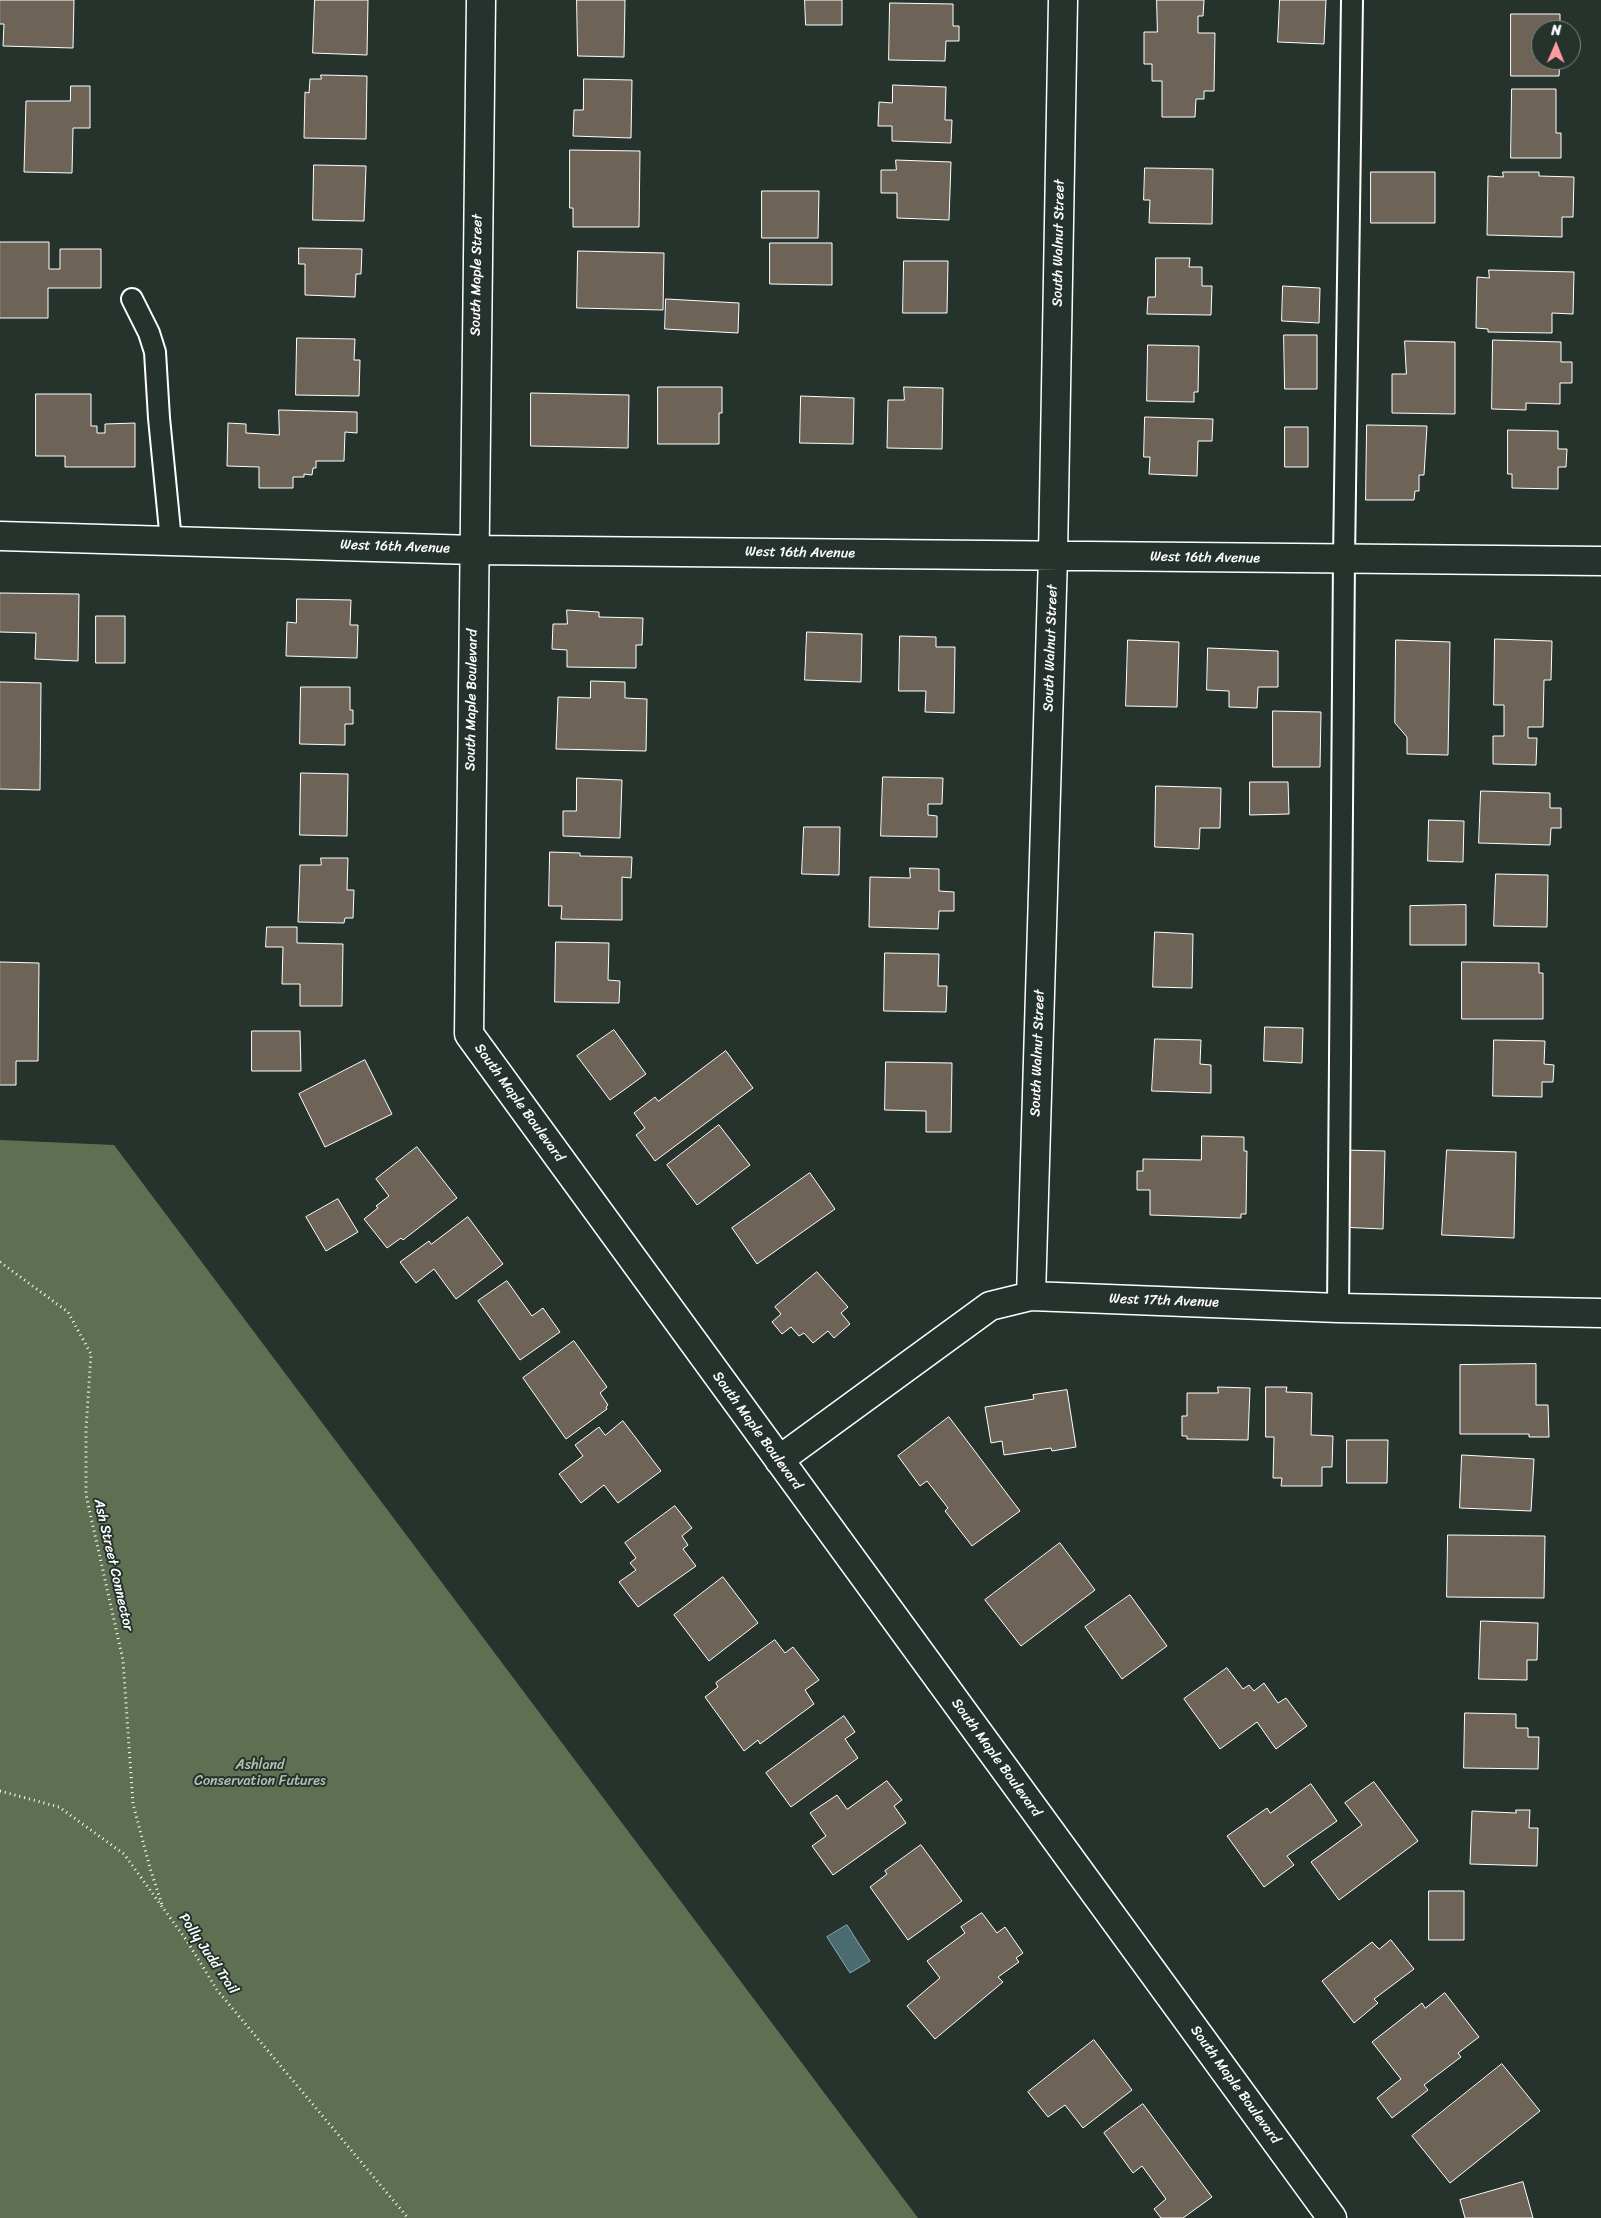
<!DOCTYPE html>
<style>
body{margin:0}
#map{position:relative;width:1601px;height:2218px;overflow:hidden;background:#26332d;font-family:Sriracha,sans-serif}
canvas{display:block}
.north{position:absolute;left:1531px;top:20px;width:50px;height:50px;box-sizing:border-box;background:#26332d;border:1px solid #7d8581;border-radius:50%;rotate:1deg;font-size:14px;font-weight:700;line-height:20px;text-align:center;color:#fff}
.north::after{content:'';display:block;margin:auto;width:18px;height:22px;background:#ff9aa2;clip-path:polygon(50% 0,100% 100%,50% 72%,0 100%)}
</style>
<div id="map">
<canvas width="1601" height="2218"></canvas>
<div class="north">N</div>
</div>
<script>
const context = document.querySelector('canvas').getContext('2d');
context.lineJoin = 'round';
function fill(path, color) { context.fillStyle = color; context.fill(path, 'evenodd'); }
function stroke(path, color, width, dash) { context.strokeStyle = color; context.lineWidth = width; context.lineCap = dash ? 'butt' : 'round'; context.setLineDash(dash || []); context.stroke(path); }
function write(font, color, halo, rows, align = 'center') {
  context.font = font + ' Sriracha,sans-serif'; context.lineWidth = 4; context.setLineDash([]); context.textBaseline = 'middle'; context.strokeStyle = halo; context.fillStyle = color; for (const [text, x, y, turn = 0] of rows) {
    context.save(); context.translate(x, y); context.rotate((+turn || 0) * Math.PI / 180); context.textAlign = isNaN(turn) ? turn : align; if (halo) context.strokeText(text, 0, 0); context.fillText(text, 0, 0); context.restore();
  }
}
const green = new Path2D(`
 M0,1140L114,1145L918,2218H0Z`);
const water = new Path2D(`
 M847,1925L870,1961L850,1973L827,1937Z`);
const building = new Path2D(`
 M0,0H74L73,48L3,46L4,24H0Z
 M315,0H368L367,55L313,53Z
 M577,0H625L624,57L578,56Z
 M805,0H842V25H806Z
 M1157,0H1204L1203,16H1198V33H1215L1214,91H1204V99H1196L1195,117H1162V81H1152V64H1144V32H1157Z
 M1280,0H1326L1324,44L1278,42Z
 M890,3L953,4V26H959V41H946L945,61L889,60Z
 M1511,14H1560V30H1541V60H1560L1559,76H1511Z
 M321,75L367,76L366,139L304,138L305,92L309,93L310,79H321Z
 M584,79L632,80L631,138L573,136L574,110H583Z
 M893,85L946,87L945,120H952L951,143L892,141V126H878L879,102L892,103Z
 M71,86H90V128H73L72,173L24,172L26,101H70Z
 M1512,89H1556V133H1561V158H1511Z
 M570,150L640,151L639,227H573V208H570Z
 M896,160L951,162L949,220L897,218V193H881V170H896Z
 M314,165L366,166L364,221L313,220Z
 M1145,168L1213,169L1212,224L1149,223L1150,200H1144Z
 M1371,172H1435V223H1371Z
 M1503,172H1539V176L1574,177L1573,217H1562V237L1487,235L1488,176L1503,177Z
 M762,191H819L818,238H762Z
 M0,242H49V269H60V249H101V288H48V318H0Z
 M770,243H832V285L770,284Z
 M299,248L362,249L361,274H356L355,297L305,295V264H299Z
 M578,251L664,253L663,310L577,308Z
 M1156,258H1190L1189,267H1202V286H1212L1211,315L1147,314L1148,297H1155Z
 M904,261H948L947,313H903Z
 M1489,270L1574,272L1573,314L1552,313V333L1488,332V329L1476,328L1477,277L1489,278Z
 M1283,286L1320,288L1319,323L1282,321Z
 M666,299L739,303L738,333L665,329Z
 M1284,335H1317V389H1285Z
 M297,338L355,339L354,360H360L359,396L296,395Z
 M1493,340L1561,342V362H1572V383H1560V404L1526,403V410L1492,409Z
 M1405,341L1455,342V414L1392,413V374H1406Z
 M1148,345L1199,346L1198,392H1194V402L1147,401Z
 M658,387H722V413H719V444H658Z
 M904,387L943,388L942,449L887,448L888,400H904Z
 M531,393L629,395L628,448L531,446Z
 M36,394H91V426H97V433H105V424L135,423V467H65V456H36Z
 M801,396L854,398L853,444L800,443Z
 M279,410L357,412V433L345,432L344,461H316V468H313L312,475L304,474V477H293V488H259V467L227,466L228,423L246,424V433L279,435Z
 M1145,417L1213,419L1212,441H1198L1197,476L1149,474L1150,457H1144Z
 M1367,425L1427,426L1424,475H1419V491H1415L1414,500H1366Z
 M1285,427H1308V467H1285Z
 M1508,430L1558,431V449H1567L1566,467H1558V489L1512,488V474H1508Z
 M0,593L79,594L78,661L35,659L36,633L0,632Z
 M297,599L351,600L350,625H358L357,658L286,656L287,622L296,623Z
 M567,610L599,612V617L643,618L642,645H636V668L567,667V650L552,649L553,624H567Z
 M96,616H125V663H96Z
 M807,632L862,634L861,682L805,680Z
 M900,636L936,637V647H955L954,713L925,712L926,691H899Z
 M1495,639L1552,641L1551,680H1544L1543,727H1528V738H1537L1536,765L1493,764V736H1504V705H1494Z
 M1128,640L1179,642L1177,707L1126,706Z
 M1396,640L1450,642L1448,755L1407,754V737L1395,723Z
 M1208,648L1278,651V687H1258L1257,708L1229,707V691L1207,690Z
 M591,681L625,682V698L647,699L646,751L556,749L558,697L590,698Z
 M0,682L41,683L40,790L0,789Z
 M301,687H350V710H353V724H345V745L300,744Z
 M1273,711L1321,712L1320,767H1273Z
 M301,773L348,774L347,836L300,835Z
 M883,777L943,778L942,804H928V815L937,816V837L881,836Z
 M577,778L622,780L620,838L563,836V811H576Z
 M1250,782H1288L1289,814L1250,815Z
 M1156,786L1221,788L1220,828H1200L1199,849L1155,847Z
 M1481,791L1550,793V808H1561V828H1551L1550,845L1479,843Z
 M1429,820L1464,821L1463,862L1428,861Z
 M804,827H840L839,875L802,874Z
 M550,852L580,853V856L632,857L631,878L622,877V920L561,919L562,906H549Z
 M321,858H348L347,890H354L353,918H345L344,923L298,922L300,865H321Z
 M910,868L939,869V891L954,892V911H939L938,929L869,927L870,877L910,878Z
 M1496,874L1548,875L1547,927L1494,926Z
 M1466,905V945H1410V906Z
 M267,927H297V943L343,944L342,1006H300V984H282L283,947H266Z
 M1155,932L1193,934L1192,988L1153,987Z
 M556,942L609,943L608,980L620,981L619,1003L555,1002Z
 M885,953L939,954L938,986H947L946,1012L884,1011Z
 M0,962L39,963L38,1061H16V1085H0Z
 M1462,962L1539,963V973H1543V1019H1462Z
 M1265,1027L1303,1028L1302,1063L1264,1061Z
 M614,1030L646,1074L610,1100L577,1056Z
 M252,1031H300L301,1071H252Z
 M1155,1039L1201,1040L1200,1064L1211,1065V1093L1152,1091Z
 M1494,1040L1545,1041L1544,1064L1554,1065L1553,1082H1542V1097L1493,1096Z
 M726,1051L753,1088L655,1161L636,1135L645,1128L634,1113L655,1097L658,1101Z
 M365,1060L392,1114L325,1147L299,1094Z
 M886,1062L952,1063L951,1132H926V1111L885,1110Z
 M719,1125L750,1165L697,1205L667,1165Z
 M1202,1136L1244,1137V1151H1247L1246,1214H1241V1218L1150,1215V1190H1137V1171H1143V1159L1201,1160Z
 M417,1147L457,1198L403,1240L401,1238L387,1248L364,1219L378,1208L376,1206L389,1196L376,1179Z
 M1342,1150L1385,1151L1383,1229L1339,1227Z
 M1447,1150L1516,1152L1514,1238L1442,1235Z
 M810,1173L835,1209L757,1264L732,1228Z
 M338,1199L358,1232L326,1251L306,1217Z
 M468,1217L503,1264L456,1299L434,1269L416,1283L400,1262L429,1241L431,1244Z
 M817,1272L848,1307L841,1313L850,1324L834,1338L828,1331L813,1343L804,1333L799,1336L791,1327L782,1334L772,1322L781,1314L775,1307Z
 M507,1281L532,1316L543,1308L560,1332L520,1360L478,1301Z
 M574,1341L607,1387L600,1393L608,1405L606,1407L607,1409L566,1439L523,1378Z
 M1536,1364V1405H1548L1549,1437H1529V1434H1460V1365Z
 M1218,1387L1250,1388L1248,1440L1187,1439V1436H1182V1416H1187V1393H1218Z
 M1266,1387H1287L1286,1392L1312,1393L1311,1435L1333,1436L1332,1467H1322V1486H1281L1282,1478H1273L1274,1437H1266Z
 M1067,1390L1076,1447L1052,1451L1051,1448L1004,1455L1002,1441L991,1443L985,1407L1034,1399L1033,1395Z
 M949,1417L1020,1511L972,1546L945,1511L948,1508L927,1481L920,1486L898,1456Z
 M623,1421L661,1471L618,1503L604,1485L581,1503L559,1474L583,1456L575,1445L599,1427L605,1435Z
 M1347,1440H1388L1387,1483H1347Z
 M1462,1455L1534,1459L1531,1511L1460,1508Z
 M675,1506L692,1528L682,1536L688,1545L683,1549L696,1566L638,1607L619,1582L636,1570L630,1563L636,1558L625,1543Z
 M1448,1535L1545,1536L1544,1598L1447,1597Z
 M1060,1543L1095,1590L1021,1646L985,1600Z
 M723,1577L758,1623L709,1661L674,1615Z
 M1130,1595L1167,1646L1122,1679L1085,1627Z
 M1481,1621L1538,1623L1537,1660H1527V1680L1479,1679Z
 M775,1640L785,1653L793,1647L819,1680L805,1690L814,1704L760,1744L758,1740L744,1751L705,1697L718,1687L716,1683Z
 M1227,1668L1243,1689L1249,1685L1254,1691L1264,1683L1278,1703L1286,1698L1307,1726L1276,1749L1257,1722L1220,1749L1184,1699Z
 M1465,1713L1516,1714V1728H1528V1737H1539L1538,1769L1464,1768Z
 M844,1716L855,1732L845,1739L858,1758L791,1807L766,1773Z
 M887,1781L902,1800L894,1806L906,1823L833,1875L812,1846L826,1836L810,1813L837,1795L847,1809Z
 M1374,1782L1418,1841L1339,1900L1311,1862L1362,1825L1345,1803Z
 M1311,1784L1337,1821L1287,1856L1294,1865L1264,1887L1227,1836L1267,1808L1270,1813Z
 M1516,1810H1530L1529,1828H1538L1537,1866L1470,1864L1472,1811L1516,1813Z
 M921,1845L962,1901L908,1940L870,1887L887,1874L885,1871Z
 M1429,1891H1464V1940H1429Z
 M982,1913L997,1933L1005,1927L1023,1953L1016,1958L1019,1962L998,1977L1003,1982L935,2039L907,2006L940,1978L927,1961L965,1933L961,1927Z
 M1391,1940L1414,1969L1374,1999L1378,2003L1354,2023L1322,1981L1372,1942L1379,1949Z
 M1445,1993L1479,2037L1458,2053L1461,2057L1424,2085L1428,2090L1392,2118L1377,2098L1401,2079L1372,2042L1422,2003L1425,2008Z
 M1094,2040L1132,2090L1083,2128L1065,2105L1048,2117L1028,2092Z
 M1502,2064L1540,2111L1450,2183L1412,2136Z
 M1143,2104L1212,2197L1183,2218H1161L1154,2209L1166,2199L1142,2166L1133,2173L1104,2133Z
 M1523,2182L1533,2218H1465L1460,2200Z`);
const path = new Path2D(`
 M0,1262L68,1312L91,1354L86,1429V1495L123,1660L133,1804L150,1868L163,1908
 M0,1791L59,1807L124,1854L187,1941L217,1990L408,2218`);
const service = new Path2D(`
 M132,299L149,333L155,352L159,418L171,541
 M1338,1308L1344,559L1352,0`);
const minor = new Path2D(`
 M481,0L469,1034L1332,2218
 M0,536L474,550L1601,561
 M1031,1296L1053,556L1063,0
 M779,1460L990,1306L1031,1296L1338,1308L1601,1313`);
const streetNames = [
 ["South Walnut Street",1059,243,-89],
 ["South Maple Street",477,275,-89],
 ["West 16th Avenue",395,547,2],
 ["West 16th Avenue",800,553,1],
 ["West 16th Avenue",1205,558,1],
 ["South Walnut Street",1051,648,-88],
 ["South Maple Boulevard",472,700,-89],
 ["South Walnut Street",1038,1053,-88],
 ["South Maple Boulevard",519,1103,54],
 ["West 17th Avenue",1164,1301,2],
 ["South Maple Boulevard",757,1431,54],
 ["Ash Street Connector",113,1565,77],
 ["South Maple Boulevard",996,1758,54],
 ["Polly Judd Trail",208,1954,56],
 ["South Maple Boulevard",1235,2085,54]
];
const parkNames = [
 ["Ashland",260,1765],
 ["Conservation Futures",260,1781]
];
fill(green, '#5f7052');
fill(water, '#4a6c70');
stroke(water, '#92a7a9', 1);
fill(building, '#6d6357');
stroke(building, '#fff', 1);
stroke(service, '#fff', 24);
stroke(minor, '#fff', 31);
stroke(path, '#fff', 3, [1, 4]);
stroke(service, '#26332d', 20);
stroke(minor, '#26332d', 28);
write('14px', '#fff', '#26332d', streetNames);
write('14px', '#b7bfb1', '#26332d', parkNames);
</script>
